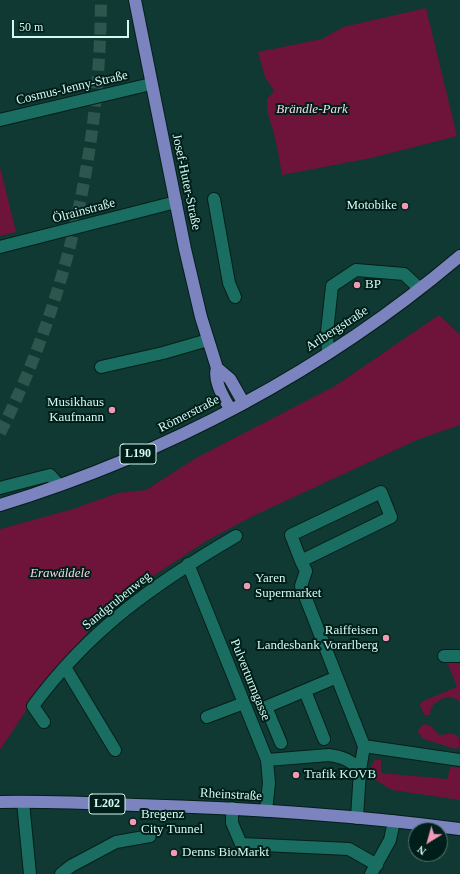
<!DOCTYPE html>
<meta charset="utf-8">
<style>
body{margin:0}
#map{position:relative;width:460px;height:874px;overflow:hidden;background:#0f3932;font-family:"Times New Roman",serif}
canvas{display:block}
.north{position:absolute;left:408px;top:822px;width:40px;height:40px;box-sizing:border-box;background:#001f1a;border:1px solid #557670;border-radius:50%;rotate:217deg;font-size:11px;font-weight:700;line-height:16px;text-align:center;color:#d4f9f0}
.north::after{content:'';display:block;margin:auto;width:14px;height:18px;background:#f19ab4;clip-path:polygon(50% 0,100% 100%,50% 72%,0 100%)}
.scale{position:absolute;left:12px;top:20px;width:117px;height:18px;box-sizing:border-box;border:2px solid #d4f9f0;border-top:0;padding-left:5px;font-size:12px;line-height:14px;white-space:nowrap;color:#d4f9f0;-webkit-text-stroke:3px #001f1a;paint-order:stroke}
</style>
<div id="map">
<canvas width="460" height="874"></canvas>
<div class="north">N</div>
<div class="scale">50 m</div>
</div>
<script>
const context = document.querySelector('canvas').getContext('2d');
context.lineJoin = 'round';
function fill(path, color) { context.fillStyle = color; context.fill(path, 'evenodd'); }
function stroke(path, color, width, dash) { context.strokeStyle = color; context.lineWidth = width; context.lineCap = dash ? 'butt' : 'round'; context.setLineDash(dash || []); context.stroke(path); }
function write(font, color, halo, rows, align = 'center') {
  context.font = font + ' "Times New Roman",serif'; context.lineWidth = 4; context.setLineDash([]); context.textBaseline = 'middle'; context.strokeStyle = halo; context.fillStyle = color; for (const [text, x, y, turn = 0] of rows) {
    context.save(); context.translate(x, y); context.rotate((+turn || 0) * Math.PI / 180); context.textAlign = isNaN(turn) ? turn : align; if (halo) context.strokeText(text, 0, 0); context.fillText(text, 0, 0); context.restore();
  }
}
const green = new Path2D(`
 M426,8L457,136L371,158L282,175C280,163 278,151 275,138C272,124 266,114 267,99L274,91L265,77L258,52L322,39L343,27Z
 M0,167L16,232L0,236Z
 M439,315L460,335V425L419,439L253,516L206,541L113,603L45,682L0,750V529L73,509L118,493L146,490L196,458L335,386Z
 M451,661L460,664V702C450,693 439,698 431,708L430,715H424L420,705L421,702L457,687L447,662Z
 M424,724L431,726L439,735C447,735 453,731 459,738V747L456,749L423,739L418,732L419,728Z
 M375,760H381V773L447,779L451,766L460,768V800L392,790L372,778L371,766Z`);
const highwayTunnel = new Path2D(`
 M0,433C68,299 100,150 101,0`);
const minor = new Path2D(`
 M0,120L151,84
 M214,199L229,283L235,297
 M0,247L176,202
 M328,353L327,332L332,286L356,270L404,274L419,288
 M101,367L163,353L208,340
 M0,488L50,475L59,485
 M301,561L291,535L381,492L391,517L301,561L306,571L301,586L364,746
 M188,564L267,760L269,783L266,811
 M444,656H460
 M65,667L115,750
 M305,691L324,739
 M207,717L244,703
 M44,722L33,706C90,629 154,584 236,536
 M281,743L266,707L337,677
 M267,760L329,755C342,757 351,760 360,770
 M23,802L30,874
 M232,808V823L241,844L349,849L377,865
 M357,818L360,770L364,746L460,760
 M61,874L71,866L116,842L150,836
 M371,874L390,840L394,821`);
const major = new Path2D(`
 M135,0L185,249L201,317L217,368C213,381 224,398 230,409
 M217,368L230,379L243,402
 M0,505C167,454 327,369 460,256
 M0,802C46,801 91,803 136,805C245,808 353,815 460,829`);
const markers = [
 [405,206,4,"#f19ab4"],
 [357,285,4,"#f19ab4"],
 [112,410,4,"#f19ab4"],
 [247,586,4,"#f19ab4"],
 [386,638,4,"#f19ab4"],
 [296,775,4,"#f19ab4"],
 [133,822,4,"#f19ab4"],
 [174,853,4,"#f19ab4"]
];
const shields = [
 [138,454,36],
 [107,804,36]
];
const shieldNames = [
 ["L190",138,454],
 ["L202",107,804]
];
const streetNames = [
 ["Cosmus-Jenny-Straße",72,88,-13],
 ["Josef-Huter-Straße",186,182,78],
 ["Ölrainstraße",84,211,-15],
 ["Arlbergstraße",337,329,-33],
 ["Römerstraße",189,414,-27],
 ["Sandgrubenweg",117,601,-39],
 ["Pulverturmgasse",250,680,68],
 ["Rheinstraße",231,795,3]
];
const parkNames = [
 ["Brändle-Park",312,110],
 ["Erawäldele",60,574]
];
const poiNames = [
 ["Motobike",397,206,"right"],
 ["BP",365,285],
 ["Musikhaus",104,403,"right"],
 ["Kaufmann",104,418,"right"],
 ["Yaren",255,579],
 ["Supermarket",255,594],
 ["Raiffeisen",378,631,"right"],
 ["Landesbank Vorarlberg",378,646,"right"],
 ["Trafik KOVB",304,775],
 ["Bregenz",141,815],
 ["City Tunnel",141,830],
 ["Denns BioMarkt",182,853]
];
fill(green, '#6e133a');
stroke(highwayTunnel, '#2d564e', 12, [12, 6]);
stroke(minor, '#061e1a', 14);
stroke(major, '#061e1a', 14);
stroke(minor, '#1a6e61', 12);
stroke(major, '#7b84bf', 12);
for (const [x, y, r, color] of markers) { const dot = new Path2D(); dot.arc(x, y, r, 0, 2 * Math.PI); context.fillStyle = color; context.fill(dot); stroke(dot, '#001f1a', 1.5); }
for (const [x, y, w] of shields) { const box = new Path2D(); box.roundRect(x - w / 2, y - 10, w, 20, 3); context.fillStyle = '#001f1a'; context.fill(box); stroke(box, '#d4f9f0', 1); }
write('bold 12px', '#d4f9f0', null, shieldNames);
write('13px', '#d4f9f0', '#001f1a', streetNames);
write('italic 13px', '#f9d8e1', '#001f1a', parkNames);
write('13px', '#d4f9f0', '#001f1a', poiNames, 'left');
</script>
